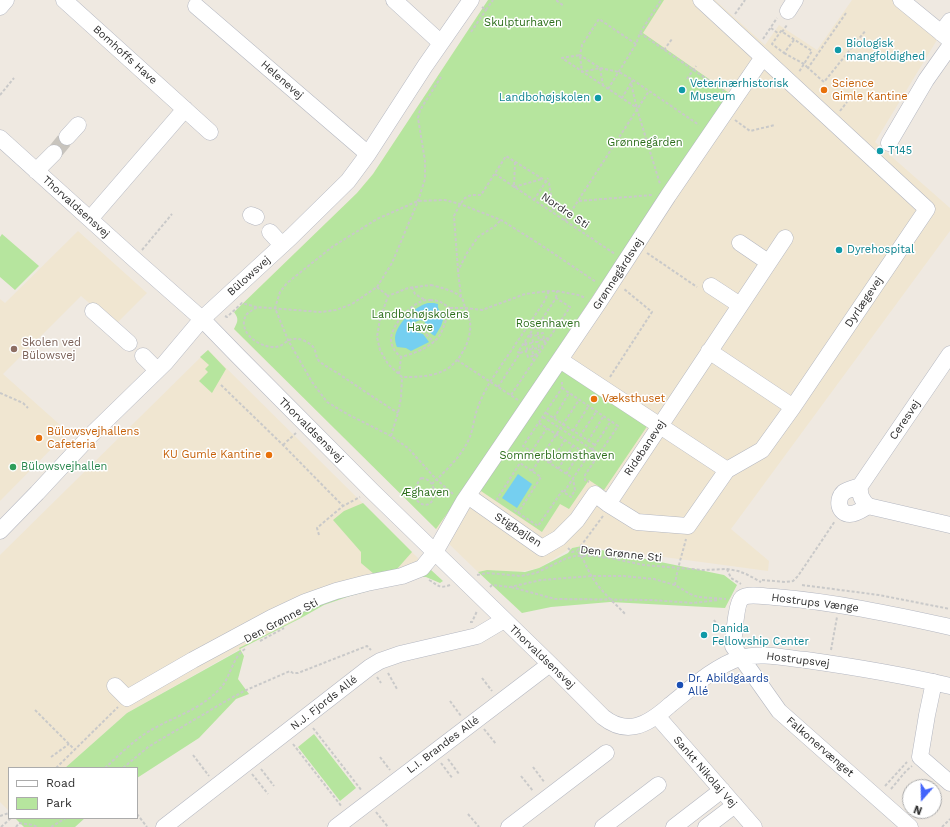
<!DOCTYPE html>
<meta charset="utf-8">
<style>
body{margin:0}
#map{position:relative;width:950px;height:827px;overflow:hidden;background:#efe9e1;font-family:"Work Sans",sans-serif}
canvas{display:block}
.legend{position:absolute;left:8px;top:767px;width:130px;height:52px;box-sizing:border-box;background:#fff;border:1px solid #ababab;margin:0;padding:5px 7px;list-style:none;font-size:12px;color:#2e2e2e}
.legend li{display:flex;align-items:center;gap:8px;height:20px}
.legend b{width:20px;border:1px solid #ababab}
.north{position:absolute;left:902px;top:779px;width:40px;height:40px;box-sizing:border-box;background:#fff;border:1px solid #ababab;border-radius:50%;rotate:200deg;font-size:11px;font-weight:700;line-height:16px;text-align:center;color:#2e2e2e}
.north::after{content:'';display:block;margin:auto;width:14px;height:18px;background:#4264fb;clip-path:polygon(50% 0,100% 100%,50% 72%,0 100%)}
</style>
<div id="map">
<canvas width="950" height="827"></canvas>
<ul class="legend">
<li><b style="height:5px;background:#fff"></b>Road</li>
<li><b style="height:11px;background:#b6e59e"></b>Park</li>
</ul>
<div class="north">N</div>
</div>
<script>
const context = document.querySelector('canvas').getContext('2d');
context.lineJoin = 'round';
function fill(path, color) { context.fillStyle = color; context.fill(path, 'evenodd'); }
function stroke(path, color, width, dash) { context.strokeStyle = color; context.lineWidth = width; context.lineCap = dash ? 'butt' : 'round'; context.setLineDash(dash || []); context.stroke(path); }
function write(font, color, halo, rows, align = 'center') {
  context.font = font + ' "Work Sans",sans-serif'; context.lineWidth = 3; context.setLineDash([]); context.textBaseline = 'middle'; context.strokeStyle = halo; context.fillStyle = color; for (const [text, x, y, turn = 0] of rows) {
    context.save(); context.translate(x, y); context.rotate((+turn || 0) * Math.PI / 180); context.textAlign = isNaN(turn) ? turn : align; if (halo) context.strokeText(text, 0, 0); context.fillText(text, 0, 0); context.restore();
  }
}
const education = new Path2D(`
 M488,0H715L765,45L779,25L817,50L852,0H895L940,35L875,142L950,208V231L731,529L769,561L768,571L582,546L571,548L539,568L520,572L487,570L478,572L447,542L434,527L234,329L238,322L237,316L234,312L357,193L373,174Z
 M78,231L147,293L115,325L81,296L3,374L68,432L0,501V299L5,303Z
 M208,350L425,565L319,605L301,617L240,649L127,713L65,768H9V809L8,810L0,802V555Z`);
const green = new Path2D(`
 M488,0H664L643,33L729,93L550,360L648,425L604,490L589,480L569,509L560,504L542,532L469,483L436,529L234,329C238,321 239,319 234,312L357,193L373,174Z
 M2,234L39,266L15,290L0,277V237Z
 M208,350L226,369L212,393L199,381L208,372L205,369L209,365L200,357Z
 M363,503L412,552L397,569L374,574L361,563V552L333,520L344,511Z
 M582,546L724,575L737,585L725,608L610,602L551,607L522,613L478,572L487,570L525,572L539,568L568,553L572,548Z
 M430,569L443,581L440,583L426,577H420L350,596L324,605L301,618L240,649L244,656L238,679L249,694L236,699L199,738L137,778V768H65L127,713L240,650L239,648L301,617L299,611Z
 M314,734L356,788L340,801L298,747Z
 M15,818H85L75,827H24Z`);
const water = new Path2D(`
 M428,303H434L438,304C437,310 441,312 445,314L441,326L435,336C428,333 428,327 424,321L420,320L415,322L413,326V329L416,332L423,334L429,342L411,351L406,348L397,347C396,345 395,341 395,338C396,324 415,306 428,303Z
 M518,474L532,484L517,508L502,498Z`);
const minorTunnel = new Path2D(`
 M54,153L67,137`);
const path = new Path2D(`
 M557,0V1L564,6
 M482,7L486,10L493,0
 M846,13L808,68L824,82L866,30
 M735,14L745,0
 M771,28L779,34
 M471,32L486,10
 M782,32L787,25
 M640,33L724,91
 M763,39L777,18
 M794,40L784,53L772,44L781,31L812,51L799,72
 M636,44L599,19L582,45L580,55L600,68L619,72L633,80L699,125
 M664,50L672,39
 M784,53L804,64L808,68
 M687,79L696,66
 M633,80L631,83L637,109L660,184
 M631,83L622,98L637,108
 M603,86L600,68L582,72L580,55L562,58L622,98
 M608,89L636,44L640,33L661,0
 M0,95L14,78
 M840,111L847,102
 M735,120L750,131L775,125
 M515,162L514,187L542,179
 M495,174L615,254
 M534,200L548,178
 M579,201L652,195
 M565,221L649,91
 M142,250L172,214
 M647,253L697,287
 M458,271L454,216L460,204L465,198L471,195H481L506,156L549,183L554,213
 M431,285C439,287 456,291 462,298C463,300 464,304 465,307C467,311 469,316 470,321C472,339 462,359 447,369C433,377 417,377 402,377L388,364L380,350L377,337L380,319L388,296L408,288Z
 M377,287L388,296
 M412,287L415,294L425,300
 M461,297L458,271L467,253L478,237L495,226L501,220
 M556,298L557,291
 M430,300L439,301L450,308C447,317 444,327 440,335C432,347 413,354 401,357C396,353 392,348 391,341C390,327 408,307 420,302C423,300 427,300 430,300Z
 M256,307V308C250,312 245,313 244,321C242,336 262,348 275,347C280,347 283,344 286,342C294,336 304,339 311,345C317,349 315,357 319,361C326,367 335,371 342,376C361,389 379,401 398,413
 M450,308H466L482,310L525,294L549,291H557L578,295L586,298
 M225,316L227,317L242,303L256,307L321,312L336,310L352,304L377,287L392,263L418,201L425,179V161L418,118L420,110L441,77
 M419,327L434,342
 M537,327L538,334L543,333L544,339L549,338
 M530,334L533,336L538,335L539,340L544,339L545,344
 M529,336L532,338L533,342H538L539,347L543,346
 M525,342L527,344L532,343L533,349L538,348L539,351
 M524,344L527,346V350L532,349L533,355L538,354
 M520,353L526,351L528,357L533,356V360
 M457,360L518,400
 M399,374L401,357
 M610,377L652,312L624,289
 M221,385L283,445L343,506
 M498,387L520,353L518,352L535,326L537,327L556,298L570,307L511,395
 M562,388L618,426L585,475V480L589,482
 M0,393L23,403L28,408
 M546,413L595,445
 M543,417L599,454
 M554,418L569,393
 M539,423L588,455
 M573,431L588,407
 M391,436L398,413L401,398L402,377
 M580,436L596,412
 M588,441L603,417
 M283,445L296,433
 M532,451L547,428
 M550,463L565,440
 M558,469L573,446
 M532,471L579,400
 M566,474L581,451
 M421,478C441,479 436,513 420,503C417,501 415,499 415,495C414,489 418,482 421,478Z
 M432,484C444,472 459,459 467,443C473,433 473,421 477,410C480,400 485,391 490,382L544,302L549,291
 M564,492L611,421
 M453,494L436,479L408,448L391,436L347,414L327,402L312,382L288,340L275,308L280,292L287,283L332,247L377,219L418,201L445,200L460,204L501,220L541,245L596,282
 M498,500L497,499L520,463L541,477L518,513
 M514,510L538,526L562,491L571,497L575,490L573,478L523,446L562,388V382
 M603,516L577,551C584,558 586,567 591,575C599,590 614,602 626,615
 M319,535L317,528L343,506L360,497
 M568,548L572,552L577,551
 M727,569L731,578L741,584
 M477,575L487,573L521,576L536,573L565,559L575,556H593L610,558L644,565L703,570L727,569L738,571L746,574L761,582
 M429,580C438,585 439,589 450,585
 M762,580L785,582L793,581L798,576L835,521
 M675,585C677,569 682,555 686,539
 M802,585L879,595L950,609
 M490,587L492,585L510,587L541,580L591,576H624L654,579L675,585L690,594L698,597L726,599
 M511,587L555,599L652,600L693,603L719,600
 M714,620L721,631
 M470,622H472L477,611
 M260,641L284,628
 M831,650L837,617
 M388,673L397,689
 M377,677L381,683
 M482,678L492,691
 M450,701L461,716
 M35,710L75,750
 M313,728L362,791
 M484,729L496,744
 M293,744L342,807
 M193,755L209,776
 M51,757L69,744
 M380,757L390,770
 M448,759L459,774
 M441,763L453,779
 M533,767L545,783
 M56,768L118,707
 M105,768C119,755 136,738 153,729C172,718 195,711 212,696C216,693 220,689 223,685C231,674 233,657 245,649
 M123,768L148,747L226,701L244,691L290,671L293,673H298L367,646L371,650
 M261,769L274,786
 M252,774L268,794
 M521,776L533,791
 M885,786L907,762
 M891,789L906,771L912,766
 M376,812L388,827
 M137,814L147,827
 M468,814L479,827
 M0,816L9,813
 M1,827L11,818
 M16,827L19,823L33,825L37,827
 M51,827L66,818
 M942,827L950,819`);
const minor = new Path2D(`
 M64,0L210,132
 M394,0L441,43
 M901,0L950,40
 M196,6L368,154
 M0,7L6,0
 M788,11L795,0
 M941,33L950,21
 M67,137L78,125
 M0,138L134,259L202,319L238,356L372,491L550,664L603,717C613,725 623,729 636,726C649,723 660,714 670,705C690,689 715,666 740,658C761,652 785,658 806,660C855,667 903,675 950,686
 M889,143L926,80L950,46
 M36,171L54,153
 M251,215L256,217
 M90,219L185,109
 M270,232L282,245
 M740,243L768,262
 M711,286L740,305
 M93,311L129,343
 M709,351L793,407
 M950,354L860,486C859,495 862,500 868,506L950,525
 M143,356L157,370
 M560,360L727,470
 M860,486C855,488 849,489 844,492C836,499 838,514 850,514C856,514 863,509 868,506
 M468,496L542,548L559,538L577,520L595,494L608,504L637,522L688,526L727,470L762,450L793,407L927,209L701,0
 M608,504L785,238
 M0,531L37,493L90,436L165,363L202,319L291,237L348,181L368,154L425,66L471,0
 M934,682L927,715L920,757L950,783
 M115,686L127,698L193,660L271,618L305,602L336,591L367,583L402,576L422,568L435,552L464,501L599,302L668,196L763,57
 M657,716L754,827
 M164,827L370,667L380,661L400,654L477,636L504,620
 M336,827L550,664
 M509,827L606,753
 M603,827L658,785
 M674,827L722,790
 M706,827L735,805
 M910,827L779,711L733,646C734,637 736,603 742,598C749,593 767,597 775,597C834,602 892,614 950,627`);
const markers = [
 [838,50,4,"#0f9aa8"],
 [682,90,4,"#0f9aa8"],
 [824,90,4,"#e8710a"],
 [598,98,4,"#0f9aa8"],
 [880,151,4,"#0f9aa8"],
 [839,250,4,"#0f9aa8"],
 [14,349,4,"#8d6e63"],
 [594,399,4,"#e8710a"],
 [39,438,4,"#e8710a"],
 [269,455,4,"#e8710a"],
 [13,467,4,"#2e9e5b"],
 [704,635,4,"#0f9aa8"],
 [680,685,4,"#1a4fb4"]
];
const parkNames = [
 ["Skulpturhaven",523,23],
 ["Grønnegården",645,143],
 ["Landbohøjskolens",420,315],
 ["Have",420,328],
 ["Rosenhaven",548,324],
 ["Sommerblomsthaven",557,456],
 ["Æghaven",425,493]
];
const cultureNames = [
 ["Biologisk",846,44],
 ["mangfoldighed",846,57],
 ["Veterinærhistorisk",690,84],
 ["Museum",690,97],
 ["Landbohøjskolen",590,98,"right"],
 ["T145",888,151],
 ["Dyrehospital",847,250],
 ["Danida",712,629],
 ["Fellowship Center",712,642]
];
const streetNames = [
 ["Bomhoffs Have",125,55,42],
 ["Helenevej",282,80,41],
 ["Thorvaldsensvej",76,207,42],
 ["Nordre Sti",565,211,34],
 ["Grønnegårdsvej",618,274,-57],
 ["Bülowsvej",249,276,-42],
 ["Dyrlægevej",864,302,-56],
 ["Ceresvej",905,420,-56],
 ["Thorvaldsensvej",311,430,45],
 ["Ridebanevej",645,448,-56],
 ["Stigbøjlen",518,530,33],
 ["Den Grønne Sti",621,554,6],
 ["Hostrups Vænge",815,603,7],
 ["Den Grønne Sti",281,621,-28],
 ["Thorvaldsensvej",542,657,44],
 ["Hostrupsvej",798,660,7],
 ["N.J. Fjords Allé",324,703,-38],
 ["L.I. Brandes Allé",443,745,-37],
 ["Falkonervænget",820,747,41],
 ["Sankt Nikolaj Vej",705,772,49]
];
const foodNames = [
 ["Science",832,84],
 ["Gimle Kantine",832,97],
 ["Væksthuset",602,399],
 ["Bülowsvejhallens",47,432],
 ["Cafeteria",47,445],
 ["KU Gumle Kantine",261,455,"right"]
];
const educationNames = [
 ["Skolen ved",22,343],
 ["Bülowsvej",22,356]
];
const leisureNames = [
 ["Bülowsvejhallen",21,467]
];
const transitNames = [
 ["Dr. Abildgaards",688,679],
 ["Allé",688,692]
];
fill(education, '#f0e6d1');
fill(green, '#b6e59e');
fill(water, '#75cff0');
stroke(minorTunnel, '#c8c4bd', 16, [16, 8]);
stroke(minor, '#b4b7c1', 17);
stroke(path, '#c9c9c9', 2, [3, 2]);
stroke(minor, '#fff', 16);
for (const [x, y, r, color] of markers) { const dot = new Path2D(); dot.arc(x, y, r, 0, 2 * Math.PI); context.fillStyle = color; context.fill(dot); stroke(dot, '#fff', 1.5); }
write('11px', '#2c6e1b', '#fff', parkNames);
write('11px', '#0d838f', '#fff', cultureNames, 'left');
write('11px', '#2e2e2e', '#fff', streetNames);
write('11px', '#c56008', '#fff', foodNames, 'left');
write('11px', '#785e54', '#fff', educationNames, 'left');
write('11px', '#27864d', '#fff', leisureNames, 'left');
write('11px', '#164399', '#fff', transitNames, 'left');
</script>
